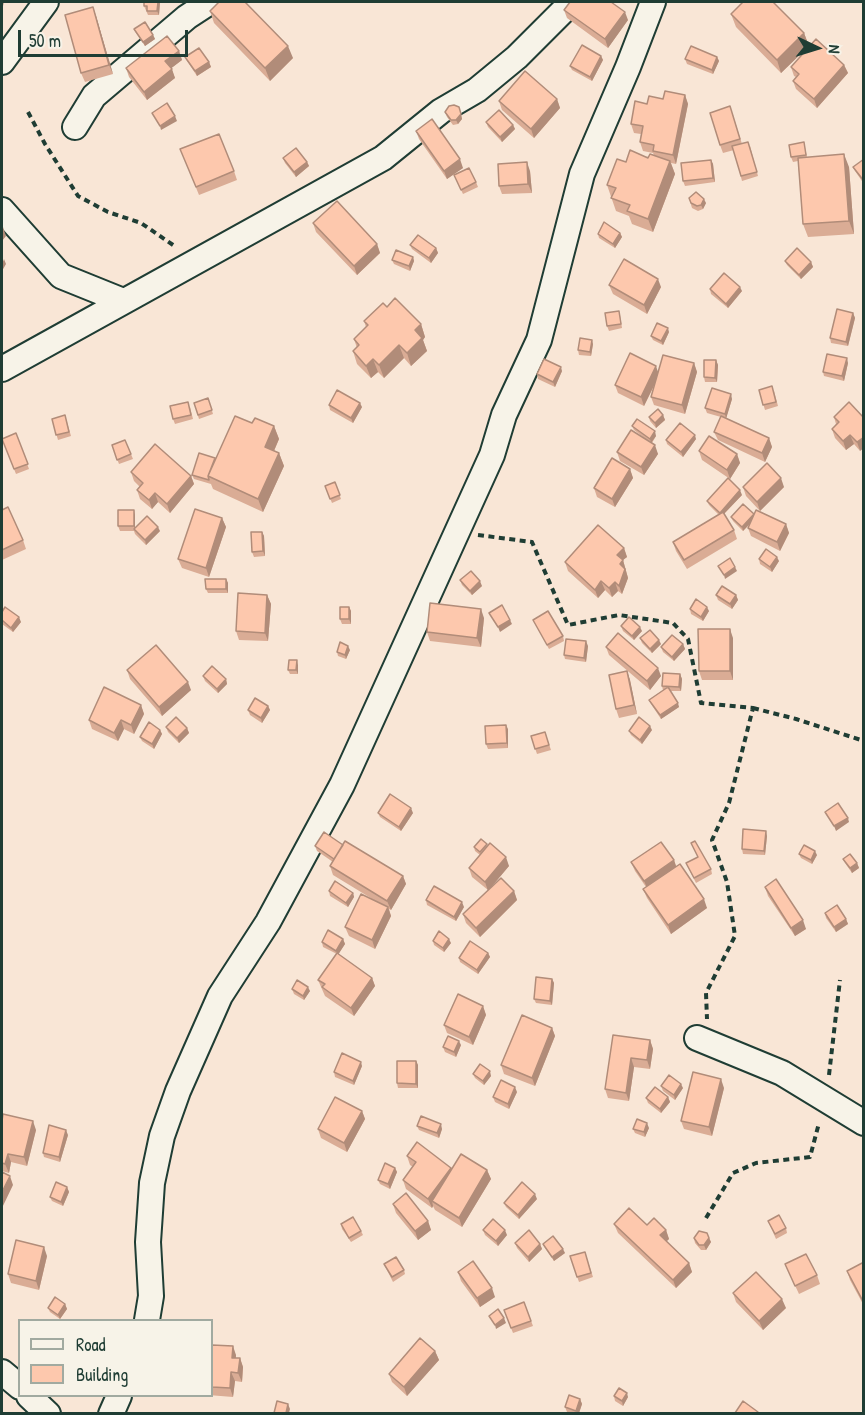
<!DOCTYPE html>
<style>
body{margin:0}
#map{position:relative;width:865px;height:1415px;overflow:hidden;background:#f9e6d6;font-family:"Patrick Hand",sans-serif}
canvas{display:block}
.frame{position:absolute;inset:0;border:3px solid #1f3d34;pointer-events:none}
.legend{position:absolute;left:18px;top:1319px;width:195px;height:78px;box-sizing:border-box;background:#f7f3e8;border:2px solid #a1aaa0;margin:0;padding:8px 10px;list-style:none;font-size:18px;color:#1f3d34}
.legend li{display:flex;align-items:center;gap:12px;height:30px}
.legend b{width:30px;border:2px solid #a1aaa0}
.north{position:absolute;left:787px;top:18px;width:60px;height:60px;-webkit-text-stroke:4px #f7f3e8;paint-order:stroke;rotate:94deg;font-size:16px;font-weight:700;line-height:24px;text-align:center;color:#1f3d34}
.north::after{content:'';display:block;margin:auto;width:21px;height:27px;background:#1f3d34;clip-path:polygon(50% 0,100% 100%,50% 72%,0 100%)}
.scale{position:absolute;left:18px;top:30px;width:170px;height:27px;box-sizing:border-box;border:3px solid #1f3d34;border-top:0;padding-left:8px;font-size:18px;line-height:21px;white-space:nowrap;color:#1f3d34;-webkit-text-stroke:4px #f7f3e8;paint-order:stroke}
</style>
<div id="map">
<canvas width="865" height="1415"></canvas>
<div class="frame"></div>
<ul class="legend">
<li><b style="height:8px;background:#f7f3e8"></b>Road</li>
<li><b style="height:16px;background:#fdc8ad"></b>Building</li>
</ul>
<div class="north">N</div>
<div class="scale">50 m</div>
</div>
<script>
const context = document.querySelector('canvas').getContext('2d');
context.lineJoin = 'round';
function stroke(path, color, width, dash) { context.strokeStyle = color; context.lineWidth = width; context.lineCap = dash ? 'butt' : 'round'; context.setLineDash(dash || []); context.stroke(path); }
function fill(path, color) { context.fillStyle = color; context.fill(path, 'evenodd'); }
const path = new Path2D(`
 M28,112L45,144L78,196L108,212L141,223L176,247
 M478,535L532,542L568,625L619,615L673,623L688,639L701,703L753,708L729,803L712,840L727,882L735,936L706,993L707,1019
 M753,708L796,719L864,741
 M829,1075L840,980
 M706,1218L733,1173L756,1163L810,1157L819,1123`);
const minor = new Path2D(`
 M2,62L46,2
 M75,127L94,96L187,17L210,2
 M2,210L61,276L123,301
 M2,369L383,158L441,111L477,90L517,57L572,2
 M697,1038L782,1073L864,1123
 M147,1320L151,1296L148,1242L152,1183L162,1136L178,1091L220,996L268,922L342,785L492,455L504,415L539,340L582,174L628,67L653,2
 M2,1372L20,1387
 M29,1396L48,1414
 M111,1414L119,1396`);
const wall = new Path2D(`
 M160,2L159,15H148L144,6Z
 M564,10L628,20L608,48L567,18Z
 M210,11L293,58L270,81L214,23Z
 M731,14L804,33L809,46L781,73L736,27Z
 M96,16L113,74L85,82L81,73Z
 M134,29L153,35L155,39L145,46L136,33Z
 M179,51L182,60L171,68L175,78L147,100L129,77L126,68Z
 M601,56L603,60L592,81L572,70L570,66Z
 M185,57L209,62L211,67L197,76L187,61Z
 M717,57L719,61L713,74L687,64L685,59Z
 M844,65L848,73L817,108L796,89L793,81L796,77L794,76L791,67Z
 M685,95L688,104L676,164L671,163L675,174L653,232L632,224L629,216L616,211L607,185L626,162L654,155L653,153L643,151L640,142L641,134L634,133L631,124L647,104L663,99Z
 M557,99L560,108L534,138L502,110L499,101Z
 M459,107L462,119L458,124L453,125L447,117L445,112Z
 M733,115L742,144L750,146L758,176L742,181L734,150L723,153L720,145Z
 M486,122L513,125L515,129L502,142L488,127Z
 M416,131L463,168L447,179L419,139Z
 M804,142L807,157L849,167L854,234L808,237L803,224L798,161L793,162L791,157Z
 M184,158L234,171L237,180L199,195Z
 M283,158L307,162L309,166L296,177L285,163Z
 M864,159V184L855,171L853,167Z
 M711,160L713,164L715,182L685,186L683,181Z
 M530,171L532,193L502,194L499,186Z
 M454,175L476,182L478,187L463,194Z
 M689,198L706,203L703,209L698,211L692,208Z
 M313,223L377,244L380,253L357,275L316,232Z
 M620,233L622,237L615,248L599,238L598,234Z
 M410,245L436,248L438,253L431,263L412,249Z
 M413,257L414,261L410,271L394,264L392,260Z
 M785,261L811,262L813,267L801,279L787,265Z
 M609,285L661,287L647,314L613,294Z
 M710,289L742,291L728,308L711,294Z
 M387,307L421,324L425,337L423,340L427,351L411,366L404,358L384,378L378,372L371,378L357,364L353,351L357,348L354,339L366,327L364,321Z
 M853,313L855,318L848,346L831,343L830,338Z
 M620,315L622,328L609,331L607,326Z
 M669,332L663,345L653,340L651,336Z
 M593,344L591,356L579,355L578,350Z
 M716,360L718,365L717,382H705L704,377Z
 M694,363L697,372L685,414L654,405L651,397L654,386L644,406L618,393L615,385L658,371Z
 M848,363L844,381L824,376L823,372Z
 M562,371L555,387L538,379L537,374Z
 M759,390L774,391L778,406L765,410Z
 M208,398L213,414L199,419L194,403Z
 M732,399L726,418L769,438L772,447L765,462L718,440L714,432L721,417L707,413L705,408Z
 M849,402L860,451L854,444L846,450L835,438L832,429L836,424L834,417Z
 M329,405L362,407L353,423L330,410Z
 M190,407L193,419L175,424L173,419Z
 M65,415L71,436L58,440L52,419Z
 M663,415L665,420L656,428L650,421L649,417Z
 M252,423L274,426L279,439L274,451L279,453L284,466L263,512L213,489L211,484L194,479L192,475L216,459Z
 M632,426L656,436L652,443L658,454L644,475L620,461L617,452L647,440L634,430Z
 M16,433L29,469L16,474L2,439Z
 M696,439L683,457L667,444L666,440Z
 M125,440L133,459L119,464L112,445Z
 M699,451L737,454L740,463L730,479L702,460Z
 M630,469L633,478L615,507L597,497L594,488Z
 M131,472L191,476L194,484L170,513L158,502L152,509L140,499L137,490L140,487L134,481Z
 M335,482L341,499L332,503L325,486Z
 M743,487H784L760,511L746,496Z
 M742,495L724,514L734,530L737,539L687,569L676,551L673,542L719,515L709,505L707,501Z
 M2,510L23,540L26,549L2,560Z
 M754,514L786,524L789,533L780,551L751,536L748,528L749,525L743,531L733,521L731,517Z
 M135,515V527L160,531L146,545L135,534L134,531H120L118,526Z
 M222,518L226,527L209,577L182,568L178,559Z
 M262,532L264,536L265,556L254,557L252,552Z
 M624,548L627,557L623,560L628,578L622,594L618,591L612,597L605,590L598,598L568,571L565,562Z
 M759,559L779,561L772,572L760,564Z
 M226,579L228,583V593H208L206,589Z
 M460,580L482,586L472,595L462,585Z
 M267,595L271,604L268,641L239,640L236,631Z
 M716,595H736L738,600L732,609L718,600Z
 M349,607L351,611V624H342L340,619Z
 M690,609L709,611L703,621L691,614Z
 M2,612L21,622L13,632L2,624Z
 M484,618L481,647L430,641L427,632Z
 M533,620L563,636L564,641L549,649Z
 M621,626L642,631L634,640L623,631Z
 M640,638L661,644L652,653L642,643Z
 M733,638V680H702L699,671Z
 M683,644L685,649L674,661L663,652L661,647Z
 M588,646L586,662L565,659L564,655Z
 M606,647L661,676L650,690L609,655Z
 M350,650L346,659L338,656L337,652Z
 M298,665V674H290L288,670Z
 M127,670L191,690L162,716L130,679Z
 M627,671L630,680L637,714L619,718L616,709Z
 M680,674L682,679L681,691H670L679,707L661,719L651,704L649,700L663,690L662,686Z
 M203,676L226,679L227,684L218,693L205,681Z
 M141,705L144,714L134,734L124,729L118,741L92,729L89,720Z
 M268,706L270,710L262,723L250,715L248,710Z
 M166,727L187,728L189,733L179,743L168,732Z
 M508,729V748L488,749L486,744Z
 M160,730L162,734L154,749L142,741L140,737Z
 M652,730L642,744L631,735L629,731Z
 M545,732L551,750L537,754L531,736Z
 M378,813H413L401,831L380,817Z
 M767,836L765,855L743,854L742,849Z
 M691,843L711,869L712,874L696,883L686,863L698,857Z
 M343,845L403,876L406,884L391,910L389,909L391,916L375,949L349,936L345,927L379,903L333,875L330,866L333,862L317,851L315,846Z
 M488,846L509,866L492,886L514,891L517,900L480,937L466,923L463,914L488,890L472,877L469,868L480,855L475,851L474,847Z
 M799,854L817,855L812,864L801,858Z
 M843,859L857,863L859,868L852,873L845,863Z
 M674,860L676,866L707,908L671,934L647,898L643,889L646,887L635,871L631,862Z
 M765,887L806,929L795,936L768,896Z
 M329,891L353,893L354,897L348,907L330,896Z
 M426,900L464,907L456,921L427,905Z
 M825,913L846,919L848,924L836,932L826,918Z
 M343,939L345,944L338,954L372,978L375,986L354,1016L325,996L318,980L337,954L323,947L322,942Z
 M433,941L451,943L444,952L434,945Z
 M488,953L490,957L478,974L460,962L459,958Z
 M552,979L554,983L552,1005L536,1003L534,999Z
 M292,989L310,991L304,1000L294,994Z
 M483,1006L486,1015L473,1045L447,1033L444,1025Z
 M552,1028L555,1036L535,1086L504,1074L501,1065Z
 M613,1035L650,1040L653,1049L650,1069L634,1067L629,1101L608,1098L605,1089Z
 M461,1045L456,1057L445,1052L443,1047Z
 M416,1061L418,1065V1088H398L397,1083Z
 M362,1066L354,1085L335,1077L334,1072Z
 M473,1074L491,1076L484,1085L475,1078Z
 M661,1086L683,1088L675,1100L663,1091Z
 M724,1088L712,1136L684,1129L681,1121Z
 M517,1092L509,1109L495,1102L493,1097Z
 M668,1097L670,1102L661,1113L648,1103L646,1098Z
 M362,1111L365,1119L347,1152L321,1138L318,1129Z
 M2,1121L36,1130L27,1166L11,1162L9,1173L2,1171Z
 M417,1126L442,1129L439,1138L419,1130Z
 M649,1128L645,1137L635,1133L633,1129Z
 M68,1135L60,1162L44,1157L43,1153Z
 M407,1156L452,1169L487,1170L491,1179L462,1227L435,1210L433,1206L432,1208L406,1189L403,1180L413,1167L410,1165Z
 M395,1168L397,1172L390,1189L380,1184L378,1180Z
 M67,1187L69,1192L63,1206L52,1201L50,1197Z
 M537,1199L519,1219L506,1207L504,1203Z
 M393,1204L428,1221L431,1230L418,1240L396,1213Z
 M768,1221L786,1228L787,1233L776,1239Z
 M341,1224L361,1231L363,1235L351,1242L342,1229Z
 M614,1224L647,1225L666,1230L669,1239L666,1241L689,1263L692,1272L676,1288L618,1233Z
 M483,1230L507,1235L498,1246L485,1235Z
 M694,1238H709L711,1242L706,1250H701L695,1243Z
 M515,1243L540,1244L542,1249L529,1262L517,1248Z
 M543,1244L565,1253L554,1261L545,1248Z
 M585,1252L593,1277L579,1282L570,1256Z
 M47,1256L39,1290L11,1283L8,1274Z
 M864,1262V1306L850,1280L847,1271Z
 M384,1264L404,1270L405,1274L393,1282Z
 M785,1264L817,1275L820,1284L799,1294Z
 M458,1272L495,1297L480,1307L461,1281Z
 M733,1293L786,1308L763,1330L736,1302Z
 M524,1302L533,1326L513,1333L504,1310Z
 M65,1304L67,1309L60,1319L50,1312L48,1308Z
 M212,1345L236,1355V1358H240L243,1367L242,1382L235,1381L233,1397L208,1395H212Z
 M435,1351L439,1360L407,1396L392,1382L389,1374Z
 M614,1396L628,1397L623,1406L615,1401Z
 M580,1399L582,1404L579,1413H573L567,1412L565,1407Z`);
const shadedWall = new Path2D(`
 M2,2H4L2,10Z
 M158,2H160L159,15L157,11Z
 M93,7L96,16L113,74L109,65Z
 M625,12L628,20L608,48L605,39Z
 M804,33L809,46L781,73L777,60Z
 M153,35L155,39L145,46L143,42Z
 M288,46L293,58L270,81L265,68Z
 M179,51L182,60L169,70L165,61Z
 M601,56L603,60L592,81L590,77Z
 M717,57L719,61L713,74L712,70Z
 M209,62L211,67L197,76L195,71Z
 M844,65L848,73L817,108L814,99Z
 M172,69L175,78L147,100L144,92Z
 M685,95L688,104L676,164L673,155Z
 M557,99L560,108L534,138L531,129Z
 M461,114L462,119L458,124L456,120Z
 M175,116L177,121L161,130L160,126Z
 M513,125L515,129L502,142L500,137Z
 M844,154L849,167L854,234L849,221Z
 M460,159L463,168L447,179L444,171Z
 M711,160L713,164L715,182L713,178Z
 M670,161L675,174L653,232L648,219Z
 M307,162L309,166L296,177L294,172Z
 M527,162L530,171L532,193L528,184Z
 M704,199L706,203L703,209L701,205Z
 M3,227L6,236L2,241V229Z
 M620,233L622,237L615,248L613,244Z
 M377,244L380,253L357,275L354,266Z
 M436,248L438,253L431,263L429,258Z
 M413,257L414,261L410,271L409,266Z
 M4,259L6,264L2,271V264Z
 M811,262L813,267L801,279L799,275Z
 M658,279L661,287L647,314L644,305Z
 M740,287L742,291L728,308L726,304Z
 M853,313L855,318L848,346L846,342Z
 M421,324L425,337L423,340L427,351L411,366L407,353L415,330Z
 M668,328L669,332L663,345L661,341Z
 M592,340L593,344L591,356L590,352Z
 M399,345L404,358L384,378L379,365Z
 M847,358L848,363L844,381L842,376Z
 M373,359L378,372L371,378L366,366Z
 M716,360L718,365L717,382L715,378Z
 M694,363L697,372L685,414L682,405Z
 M656,366L659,375L644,406L641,397Z
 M561,367L562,371L555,387L553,382Z
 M731,394L732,399L726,419L725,414Z
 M360,403L362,407L353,423L351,418Z
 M663,415L665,420L656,428L655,423Z
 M274,426L279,439L270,460L265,447Z
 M655,431L656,436L651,443L650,439Z
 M695,435L696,439L683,457L681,452Z
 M850,435L854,444L846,450L843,441Z
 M864,437V448L860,451L857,442Z
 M769,438L772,447L765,462L762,453Z
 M655,445L658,454L644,475L641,467Z
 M279,453L284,466L263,512L258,499Z
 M737,454L740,463L730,479L727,470Z
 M630,469L633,478L615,507L612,499Z
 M191,476L194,484L170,513L167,504Z
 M781,478L784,487L760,511L757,502Z
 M740,490L742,495L721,517L720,513Z
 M155,493L158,502L152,509L149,500Z
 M134,510L135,515V531L134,526Z
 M754,514L755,518L743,531L742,527Z
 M222,518L226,527L209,577L206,568Z
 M786,524L789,533L780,551L777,542Z
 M158,527L160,531L146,545L145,540Z
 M262,532L264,536L265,556L263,551Z
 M624,548L627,557L623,560L628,578L622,594L619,586L623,573L617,555Z
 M777,557L779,561L772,572L770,567Z
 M735,567L737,571L725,579L724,575Z
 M226,579L228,583V593L226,589Z
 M480,581L482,586L472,595L470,591Z
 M601,581L605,590L598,598L595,590Z
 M615,582L618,591L612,597L609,588Z
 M267,595L271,604L268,641L265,633Z
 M736,595L738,600L732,609L730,604Z
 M349,607L351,611V624L349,619Z
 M707,607L709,611L703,621L701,617Z
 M481,609L484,618L481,647L477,638Z
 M19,617L21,622L13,632L11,628Z
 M510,620L512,624L500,632L498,627Z
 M640,627L642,631L634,640L632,636Z
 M730,629L733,638V680L730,671Z
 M659,640L661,644L652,653L650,649Z
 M586,641L588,646L586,662L584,658Z
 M683,644L685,649L674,661L672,657Z
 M348,646L350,650L346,659L345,655Z
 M297,660L298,665V674L296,670Z
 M658,668L661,676L650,690L647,681Z
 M627,671L630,680L637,714L634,705Z
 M680,674L682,679L681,691L679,687Z
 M226,679L227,684L218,693L217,689Z
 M188,682L191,690L162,716L159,707Z
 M678,703L679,707L661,719L660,715Z
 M141,705L144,714L134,734L131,725Z
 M268,706L270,710L262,723L261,718Z
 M121,720L124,729L118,741L114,733Z
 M506,725L508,729V748L507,743Z
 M650,726L652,730L642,744L640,740Z
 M187,728L189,733L179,743L177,738Z
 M160,730L162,734L154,749L152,744Z
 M411,808L413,813L401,831L399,827Z
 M848,818L849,822L836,831L834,826Z
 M766,831L767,836L765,855L764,851Z
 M815,851L817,855L812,864L811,860Z
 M506,857L509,866L488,891L485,882Z
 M674,860L677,869L648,890L644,881Z
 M857,863L859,868L852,873L850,868Z
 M403,876L406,884L391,910L387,901Z
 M514,891L517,900L480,937L476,928Z
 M353,893L354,897L348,907L346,903Z
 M704,899L707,908L671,934L668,925Z
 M462,902L464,907L456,921L454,917Z
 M388,907L391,916L375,949L372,940Z
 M846,919L848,924L836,932L834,927Z
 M803,920L806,929L795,936L791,928Z
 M343,939L345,944L338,955L336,951Z
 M449,939L451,943L444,952L443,948Z
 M488,953L490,957L478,974L477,970Z
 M372,978L375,986L354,1016L351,1008Z
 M552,979L554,983L552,1005L550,1001Z
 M308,987L310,991L304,1000L303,996Z
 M483,1006L486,1015L473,1045L469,1037Z
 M552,1028L555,1036L535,1086L532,1078Z
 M650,1040L653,1049L650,1069L647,1060Z
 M459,1041L461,1045L456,1057L454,1052Z
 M631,1058L634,1067L629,1101L626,1093Z
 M416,1061L418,1065V1088L416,1084Z
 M361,1062L362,1066L354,1085L353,1081Z
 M490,1071L491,1076L484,1085L483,1081Z
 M721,1079L724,1088L712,1136L709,1127Z
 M681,1084L683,1088L675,1100L674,1095Z
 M515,1087L517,1092L509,1109L508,1104Z
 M668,1097L670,1102L661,1113L660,1109Z
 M362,1111L365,1119L347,1152L344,1143Z
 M33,1121L36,1130L27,1166L24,1157Z
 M647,1123L649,1128L645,1137L644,1132Z
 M441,1124L442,1129L439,1138L437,1133Z
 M66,1130L68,1135L60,1162L59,1157Z
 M8,1154L11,1162L9,1173L5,1164Z
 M395,1168L397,1172L390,1189L388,1184Z
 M451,1168L454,1176L432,1201L433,1206L432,1208L428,1199Z
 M487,1170L491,1179L462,1227L459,1218Z
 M10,1176L13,1185L2,1208V1192Z
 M67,1187L69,1192L63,1206L61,1202Z
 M535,1194L537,1199L519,1219L518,1215Z
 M428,1221L431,1230L418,1240L415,1231Z
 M505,1230L507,1235L498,1246L496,1241Z
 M666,1230L669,1239L664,1244L660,1235Z
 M709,1238L711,1242L706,1250L704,1245Z
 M540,1244L542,1249L529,1262L528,1257Z
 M44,1247L47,1256L39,1290L36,1281Z
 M563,1249L565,1253L554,1261L552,1257Z
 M689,1263L692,1272L676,1288L673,1280Z
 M492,1288L495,1297L480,1307L477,1298Z
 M782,1299L786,1308L763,1330L759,1321Z
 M65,1304L67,1309L60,1319L58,1315Z
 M504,1318L506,1323L496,1329L495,1325Z
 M233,1346L236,1355L235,1366L232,1358Z
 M435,1351L439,1360L407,1396L404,1387Z
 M240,1358L243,1367L242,1382L238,1373Z
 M231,1372L235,1381L233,1397L230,1388Z
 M627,1393L628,1397L623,1406L622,1401Z
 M580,1399L582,1404L579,1413H577L576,1411Z
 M288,1404L290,1409L289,1413H286Z`);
const building = new Path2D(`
 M144,2H158L157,11H147V6H144Z
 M219,2H245L288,46L265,68L210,11Z
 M570,2H611L625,12L605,39L564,10Z
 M743,2H773L804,33L777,60L731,14Z
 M93,7L109,65L81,73L65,15Z
 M145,22L153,35L143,42L134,29Z
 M167,36L179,51L165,61L172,69L144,92L126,68Z
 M816,39L844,65L814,99L793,81L799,74L791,67Z
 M582,45L601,56L590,77L570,66Z
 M691,46L717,57L712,70L685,59Z
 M199,48L209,62L195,71L185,57Z
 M525,71L557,99L531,129L499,101Z
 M665,91L685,95L673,155L653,151L654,145L640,142L643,126L631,124L635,101L647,104L649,96L663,99Z
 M167,103L175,116L160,126L152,113Z
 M454,105L459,107L461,114L456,120H451L445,112L449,106Z
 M730,106L740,139L720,145L710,113Z
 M499,110L513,125L500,137L486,122Z
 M432,119L460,159L444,171L416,131Z
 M219,134L234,171L196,187L180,149Z
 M748,142L757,172L741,176L732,146Z
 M804,142L806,155L791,157L789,145Z
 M296,148L307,162L294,172L283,158Z
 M630,150L648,158L650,154L670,161L648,219L627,211L630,205L611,198L616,188L607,185L617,159L626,162Z
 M844,154L849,221L803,224L798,158Z
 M864,159V181L853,167Z
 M711,160L713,178L683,181L681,163Z
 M527,162L528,184L499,186L498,164Z
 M469,168L476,182L461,190L454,175Z
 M696,192L704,199L701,205L697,206L691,203L689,198Z
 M337,201L377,244L354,266L313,223Z
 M604,222L620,233L613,244L598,234Z
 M418,235L436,248L429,258L410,245Z
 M797,248L811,262L799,275L785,261Z
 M396,250L413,257L409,266L392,260Z
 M624,259L658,279L644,305L609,285Z
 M724,273L740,287L726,304L710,289Z
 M395,298L421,324L415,330L422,338L407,353L399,345L379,365L373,359L366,366L353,351L359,345L354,339L368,325L364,321L383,303L387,307Z
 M837,309L853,313L846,342L830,338Z
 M619,311L621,324L607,326L605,313Z
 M657,323L668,328L661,341L651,336Z
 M580,338L592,340L590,352L578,350Z
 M630,353L656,366L641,397L615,385Z
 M827,354L847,358L842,376L823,372Z
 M663,355L694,363L682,405L651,397Z
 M544,359L561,367L553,382L537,374Z
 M704,360H716L715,378L704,377Z
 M772,386L776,402L763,405L759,390Z
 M712,388L731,394L725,414L705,408Z
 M337,390L360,403L351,418L329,405Z
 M208,398L212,410L198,415L194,403Z
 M188,402L191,415L173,419L170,406Z
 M849,402L864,418V437L857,442L850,435L843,441L832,429L839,422L834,417Z
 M658,409L663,415L655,423L649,417Z
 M65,415L69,432L56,435L52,419Z
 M235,416L252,423L255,418L274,426L265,447L279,453L258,499L208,476Z
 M721,416L769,438L762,453L714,432Z
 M637,419L655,431L650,439L632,426Z
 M680,423L695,435L681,452L666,440Z
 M631,430L655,445L641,467L617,452Z
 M16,433L28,464L14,469L2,439Z
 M709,436L737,454L727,470L699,451Z
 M125,440L131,454L117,460L112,445Z
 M155,444L191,476L167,504L155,493L149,500L137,490L143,483L131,472Z
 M199,453L215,458L208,476L209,480L192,475Z
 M612,458L630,469L612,499L594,488Z
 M767,463L781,478L757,502L743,487Z
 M728,478L740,490L720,513L707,501Z
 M335,482L340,495L330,499L325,486Z
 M743,504L754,514L742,527L731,517Z
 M8,507L23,540L2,550V510Z
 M195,509L222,518L206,568L178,559Z
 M118,510H134V526H118Z
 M756,510L786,524L777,542L748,528Z
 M723,512L734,530L684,560L673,542Z
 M147,516L158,527L145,540L134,529Z
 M598,525L624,548L617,555L623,560L620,564L625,569L619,586L615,582L609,588L601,581L595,590L565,562Z
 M251,532H262L263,551L252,552Z
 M766,549L777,557L770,567L759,559Z
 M730,558L735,567L724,575L718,566Z
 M471,571L480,581L470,591L460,580Z
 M205,579H226V589H206Z
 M722,586L736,595L730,604L716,595Z
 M238,593L267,595L265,633L236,631Z
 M696,599L707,607L701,617L690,609Z
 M430,603L481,609L477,638L427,632Z
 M502,605L510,620L498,627L489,613Z
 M5,607L19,617L11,628L2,620V612Z
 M340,607H349V619H340Z
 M548,611L563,636L547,645L533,620Z
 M629,617L640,627L632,636L621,626Z
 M698,629H730V671H699Z
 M650,630L659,640L650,649L640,638Z
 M618,633L658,668L647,681L606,647Z
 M672,635L683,644L672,657L661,647Z
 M566,639L586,641L584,658L564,655Z
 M340,642L348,646L345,655L337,652Z
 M156,645L188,682L159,707L127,670Z
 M289,660H297L296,670H288Z
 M212,666L226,679L217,689L203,676Z
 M627,671L634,705L616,709L609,675Z
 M663,673L680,674L679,687L662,686Z
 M104,687L141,705L131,725L121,720L114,733L89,720Z
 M668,687L678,703L660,715L649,700Z
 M255,698L268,706L261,718L248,710Z
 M176,717L187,728L177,738L166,727Z
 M639,717L650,726L640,740L629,731Z
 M149,722L160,730L152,744L140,737Z
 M506,725L507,743L486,744L485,726Z
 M545,732L549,745L535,749L531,736Z
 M390,794L411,808L399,827L378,813Z
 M838,803L848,818L834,826L825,812Z
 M743,829L766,831L764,851L742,849Z
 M324,832L343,845L334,859L315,846Z
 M481,839L487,844L480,852L474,847Z
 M345,841L403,876L387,901L330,866Z
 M695,841L711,869L694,878L686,863L698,857L691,843Z
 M661,842L674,860L644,881L631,862Z
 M490,843L506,857L485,882L469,868Z
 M804,845L815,851L811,860L799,854Z
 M850,854L857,863L850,868L843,859Z
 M680,864L704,899L668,925L643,889Z
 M501,878L514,891L476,928L463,914Z
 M776,879L803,920L791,928L765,887Z
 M335,881L353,893L346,903L329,891Z
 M434,886L462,902L454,917L426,900Z
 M361,894L388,907L372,940L345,927Z
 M837,905L846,919L834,927L825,913Z
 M328,930L343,939L336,951L322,942Z
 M439,931L449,939L443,948L433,941Z
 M470,941L488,953L477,970L459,958Z
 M337,953L372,978L351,1008L322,987L325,984L318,980Z
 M536,977L552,979L550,1001L534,999Z
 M297,980L308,987L303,996L292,989Z
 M458,994L483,1006L469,1037L444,1025Z
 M522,1015L552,1028L532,1078L501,1065Z
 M613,1035L650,1040L647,1060L631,1058L626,1093L605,1089Z
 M448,1036L459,1041L454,1052L443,1047Z
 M342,1053L361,1062L353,1081L334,1072Z
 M397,1061H416V1084L397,1083Z
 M480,1064L490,1071L483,1081L473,1074Z
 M693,1072L721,1079L709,1127L681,1121Z
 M669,1075L681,1084L674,1095L661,1086Z
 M501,1080L515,1087L508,1104L493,1097Z
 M655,1087L668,1097L660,1109L646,1098Z
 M335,1097L362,1111L344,1143L318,1129Z
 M3,1114L33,1121L24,1157L8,1154L5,1164L2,1163V1121Z
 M421,1116L441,1124L437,1133L417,1126Z
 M637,1119L647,1123L644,1132L633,1129Z
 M49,1125L66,1130L59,1157L43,1153Z
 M417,1142L451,1168L428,1199L403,1180L416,1162L407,1156Z
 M461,1154L487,1170L459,1218L432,1201Z
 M385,1163L395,1168L388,1184L378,1180Z
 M2,1172L10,1176L2,1192Z
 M56,1182L67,1187L61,1202L50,1197Z
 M522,1182L535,1194L518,1215L504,1203Z
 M406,1193L428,1221L415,1231L393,1204Z
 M629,1208L647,1225L654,1218L666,1230L660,1235L689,1263L673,1280L614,1224Z
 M779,1215L786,1228L775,1234L768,1221Z
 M353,1217L361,1231L349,1238L341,1224Z
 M493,1219L505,1230L496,1241L483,1230Z
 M529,1230L540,1244L528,1257L515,1243Z
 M699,1231L707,1233L709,1238L704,1245H699L694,1238Z
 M553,1236L563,1249L552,1257L543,1244Z
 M16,1240L44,1247L36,1281L8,1274Z
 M585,1252L591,1273L577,1277L570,1256Z
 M806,1254L817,1275L795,1286L785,1264Z
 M396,1257L404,1270L392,1277L384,1264Z
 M473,1261L492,1288L477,1298L458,1272Z
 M864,1262V1303L847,1271Z
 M756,1272L782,1299L759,1321L733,1293Z
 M55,1297L65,1304L58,1315L48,1308Z
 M524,1302L531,1321L511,1328L504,1310Z
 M498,1309L504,1318L495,1325L489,1316Z
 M420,1338L435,1351L404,1387L389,1374Z
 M212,1345L233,1346L232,1358H240L238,1373L231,1372L230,1388L212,1387Z
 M619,1388L627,1393L622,1401L614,1396Z
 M569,1395L580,1399L576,1411L565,1407Z
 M277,1401L288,1404L286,1413H274Z
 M743,1401L758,1412L757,1413H735Z`);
stroke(minor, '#1f3d34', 28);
stroke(path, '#1f3d34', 4, [6, 4.5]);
stroke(minor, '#f7f3e8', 24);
fill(wall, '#daac95');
fill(shadedWall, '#b18c79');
fill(building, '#fdc8ad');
stroke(building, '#b18c79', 1.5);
</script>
